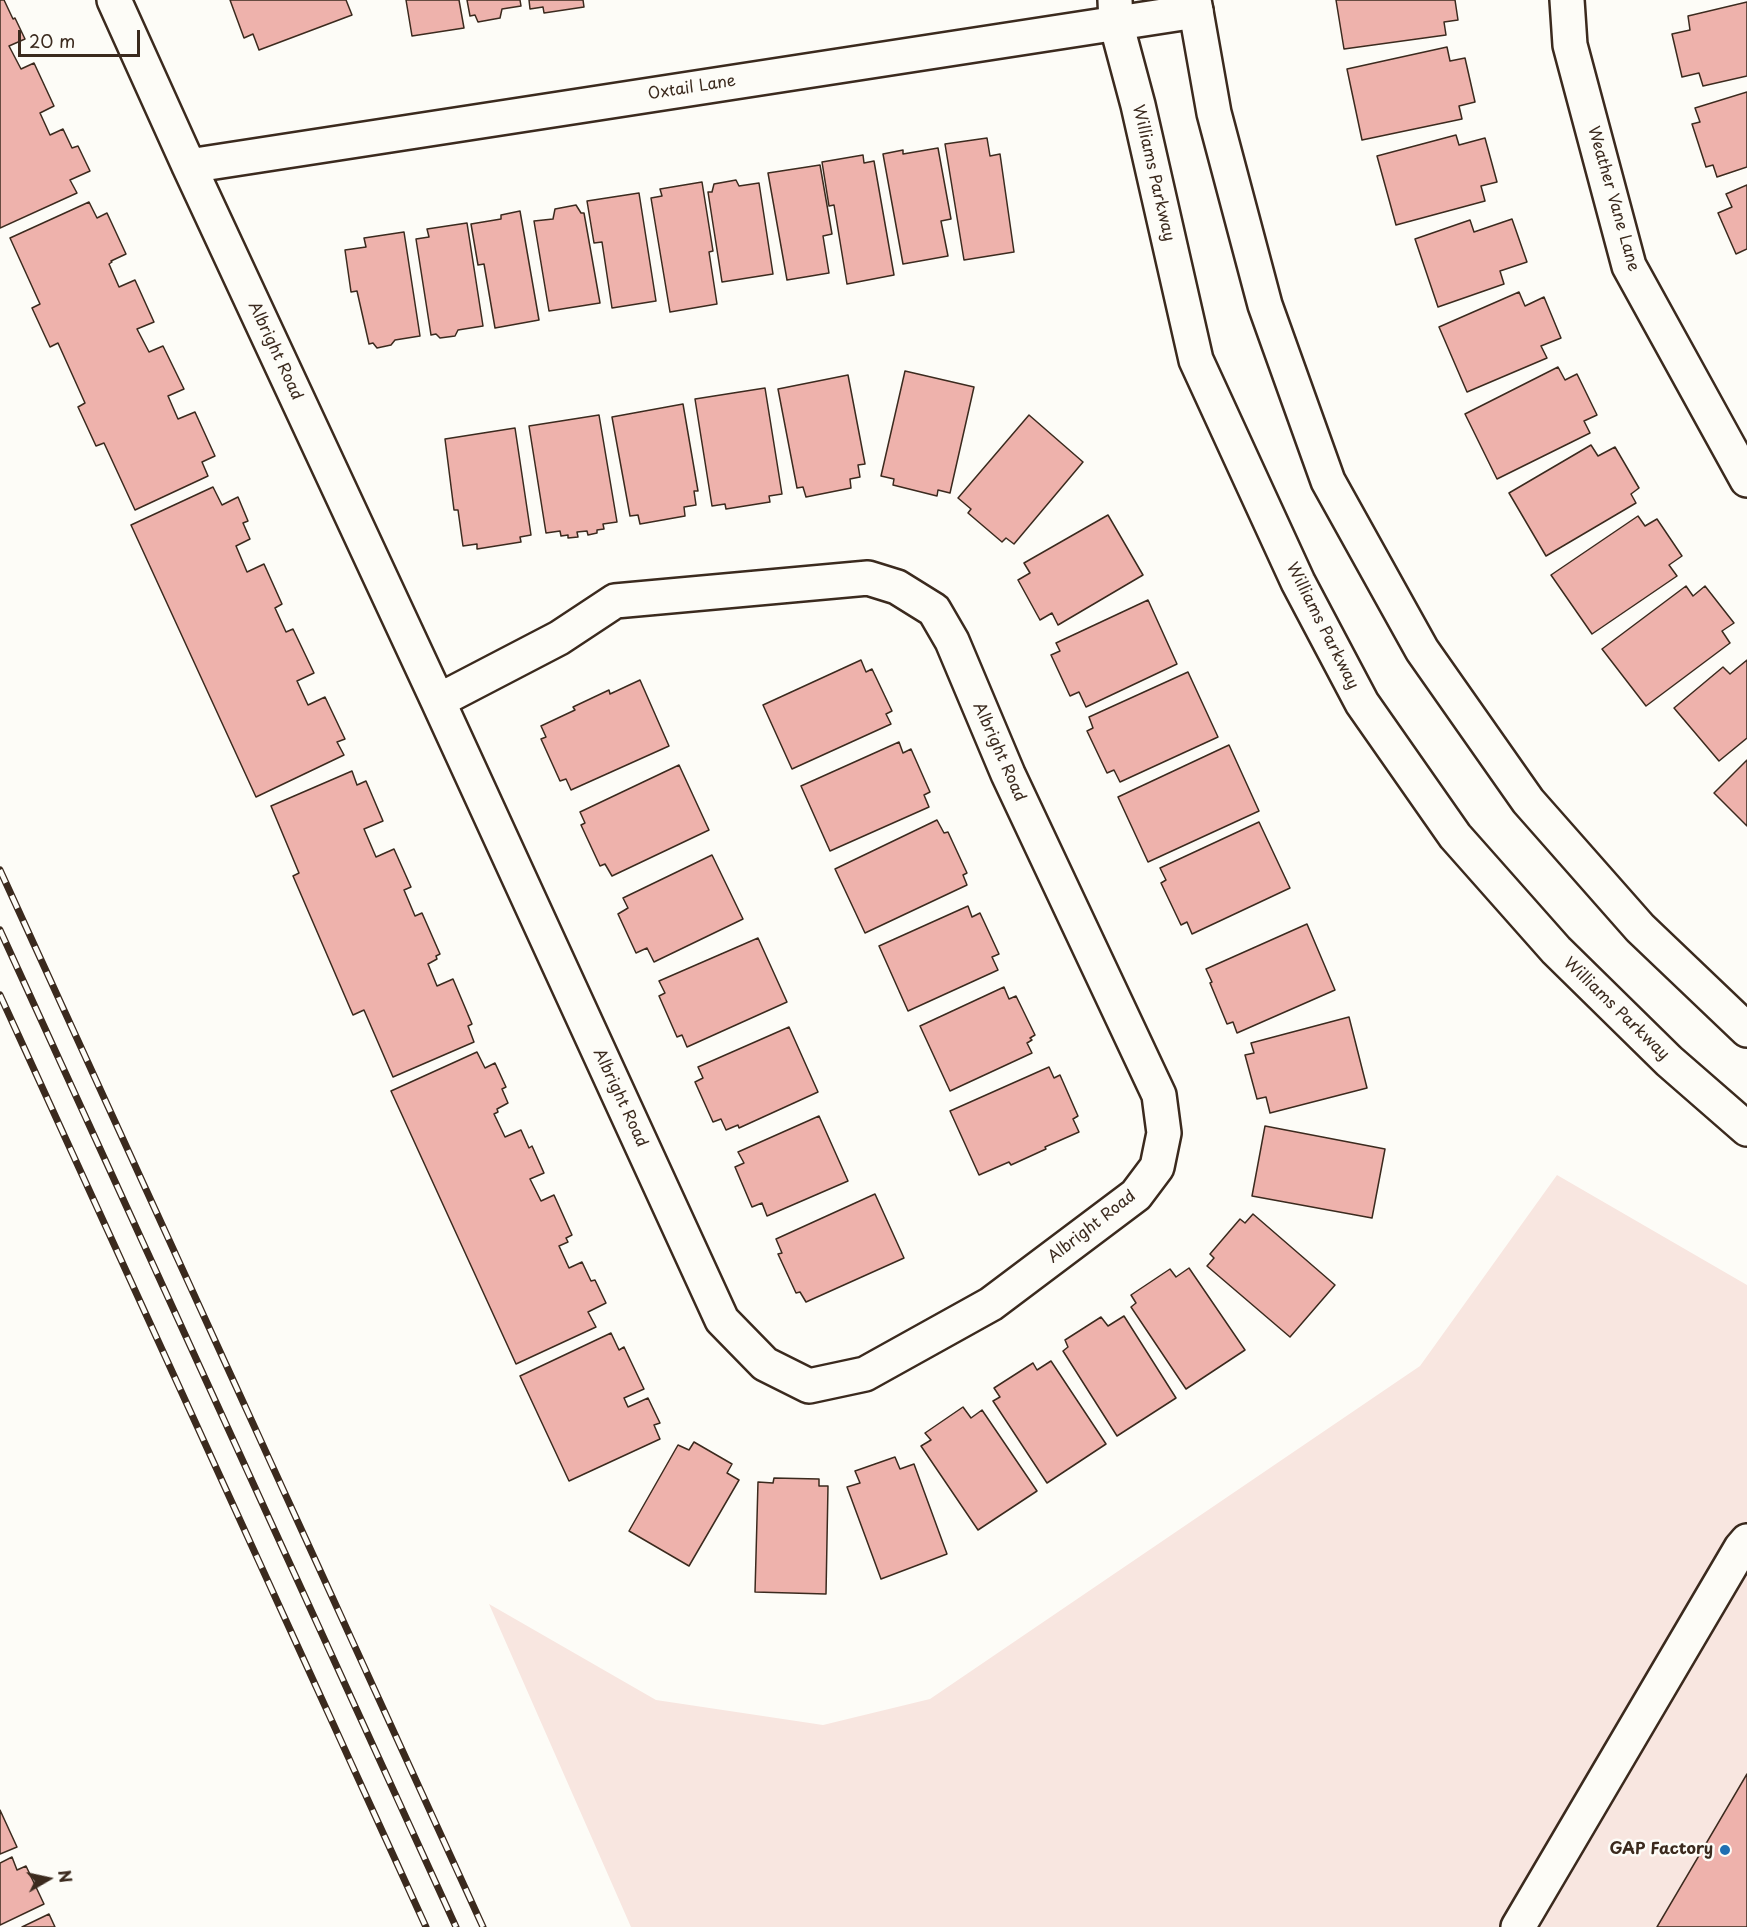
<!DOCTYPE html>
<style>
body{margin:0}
#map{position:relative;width:1747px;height:1927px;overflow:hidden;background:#fdfcf7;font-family:"Playpen Sans",sans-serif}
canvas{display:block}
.north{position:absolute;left:18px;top:1849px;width:60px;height:60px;-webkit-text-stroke:4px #fdfcf7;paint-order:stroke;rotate:81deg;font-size:16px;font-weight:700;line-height:24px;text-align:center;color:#3b2a1e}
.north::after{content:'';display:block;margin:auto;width:21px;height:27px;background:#3b2a1e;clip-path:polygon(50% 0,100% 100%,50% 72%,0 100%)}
.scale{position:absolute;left:18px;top:30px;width:122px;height:27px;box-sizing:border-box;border:3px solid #3b2a1e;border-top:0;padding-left:8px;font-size:18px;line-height:21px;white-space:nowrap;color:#3b2a1e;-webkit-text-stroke:4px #fdfcf7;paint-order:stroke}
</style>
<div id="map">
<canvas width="1747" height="1927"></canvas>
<div class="north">N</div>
<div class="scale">20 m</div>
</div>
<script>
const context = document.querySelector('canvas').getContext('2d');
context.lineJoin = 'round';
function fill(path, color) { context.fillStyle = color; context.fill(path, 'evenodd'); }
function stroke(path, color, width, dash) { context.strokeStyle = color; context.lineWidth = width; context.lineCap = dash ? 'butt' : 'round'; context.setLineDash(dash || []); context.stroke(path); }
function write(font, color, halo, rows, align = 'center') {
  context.font = font + ' "Playpen Sans",sans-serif'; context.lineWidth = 5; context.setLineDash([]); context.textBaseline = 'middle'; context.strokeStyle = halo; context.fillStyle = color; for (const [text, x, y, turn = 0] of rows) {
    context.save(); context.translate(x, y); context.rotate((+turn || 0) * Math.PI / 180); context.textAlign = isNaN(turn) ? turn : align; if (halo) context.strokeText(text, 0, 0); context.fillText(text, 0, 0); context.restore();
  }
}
const built = new Path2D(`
 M1557,1175L1747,1285V1927H631L489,1604L656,1700L823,1725L930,1699L1420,1366Z`);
const building = new Path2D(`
 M0,0H4L13,19L15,18L25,39L9,46L21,69L34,63L54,106L40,113L50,135L63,129L72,148L78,146L90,171L70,180L77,193L0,228Z
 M230,0H346L352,15L259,50L253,34L244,38Z
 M406,0H459L464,28L412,36Z
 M467,0H520L521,6L502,9L500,18L478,22L475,15L470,16Z
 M529,0H583L584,7L544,13L543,7L530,9Z
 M1336,0H1455L1458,20L1444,22L1446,35L1344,49Z
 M1747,2V76L1703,86L1699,73L1682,77L1672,34L1690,30L1688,16Z
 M1447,47L1450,61L1465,58L1475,102L1459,106L1462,119L1362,140L1347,69Z
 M1747,92V167L1717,177L1713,165L1706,167L1692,124L1700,122L1695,108Z
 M1456,135L1459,145L1485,138L1497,182L1481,186L1485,201L1396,225L1377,156Z
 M987,138L990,156L1000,154L1014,252L964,260L945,144Z
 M938,148L951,219L941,221L948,256L903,264L883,154L903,150V154Z
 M863,155L864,163L874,161L894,275L847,284L834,205L829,206L822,162Z
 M820,165L832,234L823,236L829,273L787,280L768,173Z
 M736,180L739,186L759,183L773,274L722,282L708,192H712L714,184Z
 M702,182L713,251L709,252L717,304L670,312L651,198L662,196L660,189Z
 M1747,185V249L1736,254L1718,213L1732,207L1726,194Z
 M639,193L656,301L612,308L602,242L594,243L587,201Z
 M89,202L97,218L107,213L126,254L111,261L112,262L109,264L119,287L135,280L154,322L137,329L149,352L163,346L184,389L168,396L178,419L195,412L215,456L202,462L208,476L135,510L104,443L96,446L78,407L85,403L58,343L50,347L32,308L40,304L10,238Z
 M576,205L581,213H584L600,303L549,311L534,221L553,219L555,209Z
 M520,211L539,320L495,328L484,264L478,265L471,224L501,219V215Z
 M1512,219L1527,262L1500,271L1504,284L1438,307L1415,239L1470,220L1474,232Z
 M467,223L483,326L458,330L455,336L440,338L436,334L431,335L416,239L429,237L427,229Z
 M404,232L420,336L395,340L391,345L377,348L373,343L369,344L357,291L351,292L345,250L366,247L364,238Z
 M1519,292L1525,306L1544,297L1561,338L1541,346L1547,358L1467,392L1439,327Z
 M1558,367L1565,380L1577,374L1597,415L1584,421L1590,433L1497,479L1465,414Z
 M905,371L974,387L950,493L938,490L937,496L893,485L894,479L881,476Z
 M848,375L865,464L858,465L860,477L850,479L851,488L806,497L803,487L797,488L778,389Z
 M765,388L782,494L769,496L770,502L726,509L725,504L712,506L695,399Z
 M683,404L698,491H694L696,505L684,507L685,516L640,524L638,515L630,516L612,417Z
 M599,415L617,522L603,524L604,529L597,530V533L588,535L587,531L577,532L578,537L568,538V535L561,536L560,531L546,533L529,426Z
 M1029,415L1083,462L1014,544L1006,538L1002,542L968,513L971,509L958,498Z
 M515,428L531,535L520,537L521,542L477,549V544L463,546L458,510H454L445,439Z
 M1591,445L1598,456L1615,447L1639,488L1631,494L1636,503L1546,556L1509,493Z
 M213,487L222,505L238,497L248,521L243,523L250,539L236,546L247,572L264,564L282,604L275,608L286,632L293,629L314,673L297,681L308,705L325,697L345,739L337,742L344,755L256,797L131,525Z
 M1108,515L1143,575L1058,625L1052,613L1040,620L1018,580L1030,573L1024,563Z
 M1638,516L1645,526L1657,519L1682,556L1669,565L1677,576L1592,634L1551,575Z
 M1686,586L1693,596L1705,586L1734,623L1722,631L1730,643L1646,706L1602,649Z
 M1148,600L1177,664L1086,707L1079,692L1070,696L1051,655L1060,651L1056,643Z
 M861,660L866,672L872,669L892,711L886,714L891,724L792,769L763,705Z
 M1747,660V738L1719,761L1674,708L1723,667L1730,674Z
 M1188,672L1218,737L1120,782L1114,770L1107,773L1087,731L1093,728L1089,717Z
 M640,680L669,746L571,790L566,779L560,781L541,739L546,737L541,726L575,710L573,707L609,690L610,694Z
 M899,742L903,753L911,749L930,792L924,795L929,807L830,851L801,786Z
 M1229,745L1259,811L1148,862L1118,797Z
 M1747,760V826L1714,793Z
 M679,765L709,830L612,876L605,864L600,866L581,825L585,823L580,812Z
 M352,771L357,785L366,781L383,821L364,829L376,857L394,849L411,887L404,890L415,916L422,913L440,954L436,956L437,959L428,964L437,986L453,979L472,1024L468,1026L474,1042L393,1077L364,1010L353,1015L293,876L299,873L271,806Z
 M937,820L944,833L948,832L967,873L963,875L967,885L865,933L835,869Z
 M1259,822L1290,888L1192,934L1187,922L1181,925L1161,883L1166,880L1160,868Z
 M712,855L743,919L654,962L647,948L636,953L618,914L628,908L623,898Z
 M968,906L972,917L980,913L999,954L992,957L998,970L908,1011L879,946Z
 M1307,924L1335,990L1237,1033L1233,1022L1227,1024L1210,983L1212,982L1206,969Z
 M758,938L787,1002L687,1047L682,1035L677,1037L659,996L665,993L659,981Z
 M1004,987L1009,999L1016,996L1035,1035L1030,1038L1032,1040L1027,1043L1032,1053L950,1091L920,1026Z
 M1349,1017L1367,1088L1270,1113L1266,1097L1257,1099L1245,1055L1254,1053L1251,1043Z
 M789,1027L818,1092L739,1128L738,1125L726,1130L721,1119L713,1122L695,1082L703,1078L698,1067Z
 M477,1052L485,1068L495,1063L506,1087L502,1089L508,1103L497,1109L498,1112L494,1114L505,1137L521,1130L529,1148L532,1146L544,1173L530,1179L541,1201L554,1195L572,1235L566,1238L568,1242L559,1246L569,1268L582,1262L591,1281L595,1280L606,1303L588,1312L596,1327L516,1364L391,1091Z
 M1049,1067L1054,1078L1060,1075L1078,1116L1073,1119L1079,1132L1045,1147L1046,1149L1011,1165L1009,1162L979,1175L950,1111Z
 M819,1116L848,1181L767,1216L762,1203L752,1207L735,1167L744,1163L738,1152Z
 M1265,1126L1385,1149L1372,1218L1252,1196Z
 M875,1194L904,1258L806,1302L800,1292L796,1293L778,1254L782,1253L776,1239Z
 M1253,1214L1335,1285L1290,1337L1207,1266L1214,1258L1210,1254L1240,1219L1245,1223Z
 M1189,1268L1245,1350L1186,1389L1131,1307L1136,1303L1131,1295L1170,1269L1176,1277Z
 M1124,1316L1176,1398L1117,1436L1063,1351L1068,1347L1065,1340L1101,1317L1108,1326Z
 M611,1333L619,1350L624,1347L644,1389L624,1398L628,1407L648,1398L660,1423L654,1425L660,1439L569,1481L520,1376Z
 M1051,1361L1106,1444L1047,1483L993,1401L1000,1397L994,1388L1033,1363L1037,1370Z
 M963,1407L971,1418L982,1410L1037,1491L978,1530L921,1446L931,1440L925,1433Z
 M694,1442L732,1464L727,1473L739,1480L689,1566L629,1531L678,1445L689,1450Z
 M895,1457L900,1469L914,1464L947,1554L881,1579L847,1487L860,1483L855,1471Z
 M774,1478L819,1479V1486H828L826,1594L755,1592L758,1482L773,1483Z
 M1747,1774V1927H1657Z
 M0,1810L17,1847L0,1854Z
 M12,1857L17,1870L26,1866L44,1904L0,1925V1863Z
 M49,1914L55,1927H22Z`);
const minor = new Path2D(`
 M114,0L189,166L438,701L722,1320L765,1364L809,1386L865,1374L991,1304L1136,1195L1157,1167L1164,1133L1159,1095L1008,774L952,641L934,610L897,587L868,578L615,601L559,638L438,701
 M1567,0L1570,45L1629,266L1747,480
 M189,166L1196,11
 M1518,1927L1741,1548L1747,1541`);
const major = new Path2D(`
 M1115,0L1116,23L1138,105L1196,360L1298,582L1362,703L1455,836L1556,950L1669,1061L1747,1129
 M1194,0L1214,113L1265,305L1328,481L1422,650L1528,801L1640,928L1747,1030`);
const rail = new Path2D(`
 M0,870L483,1927
 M0,930L456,1927
 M0,995L426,1927`);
const markers = [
 [1725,1850,6,"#1f6fb2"]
];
const streetNames = [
 ["Oxtail Lane",692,88,-9],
 ["Williams Parkway",1153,173,77],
 ["Weather Vane Lane",1613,199,74],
 ["Albright Road",275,351,65],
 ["Williams Parkway",1322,626,63],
 ["Albright Road",999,752,66],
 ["Williams Parkway",1616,1009,44],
 ["Albright Road",620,1098,65],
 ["Albright Road",1092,1227,-38]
];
const poiNames = [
 ["GAP Factory",1713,1850]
];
fill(built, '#f8e6e0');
fill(building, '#eeb2ac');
stroke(building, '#3b2a1e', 1.5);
stroke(minor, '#3b2a1e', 38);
stroke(major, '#3b2a1e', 38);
stroke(minor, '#fdfcf7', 33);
stroke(major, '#fdfcf7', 33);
stroke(rail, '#3b2a1e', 7);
stroke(rail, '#fdfcf7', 4.5, [14]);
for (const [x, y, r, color] of markers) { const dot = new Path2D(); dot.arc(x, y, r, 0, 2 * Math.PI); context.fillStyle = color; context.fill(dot); stroke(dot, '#fdfcf7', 2); }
write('16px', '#3b2a1e', '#fdfcf7', streetNames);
write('bold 16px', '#3b2a1e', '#fdfcf7', poiNames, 'right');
</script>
